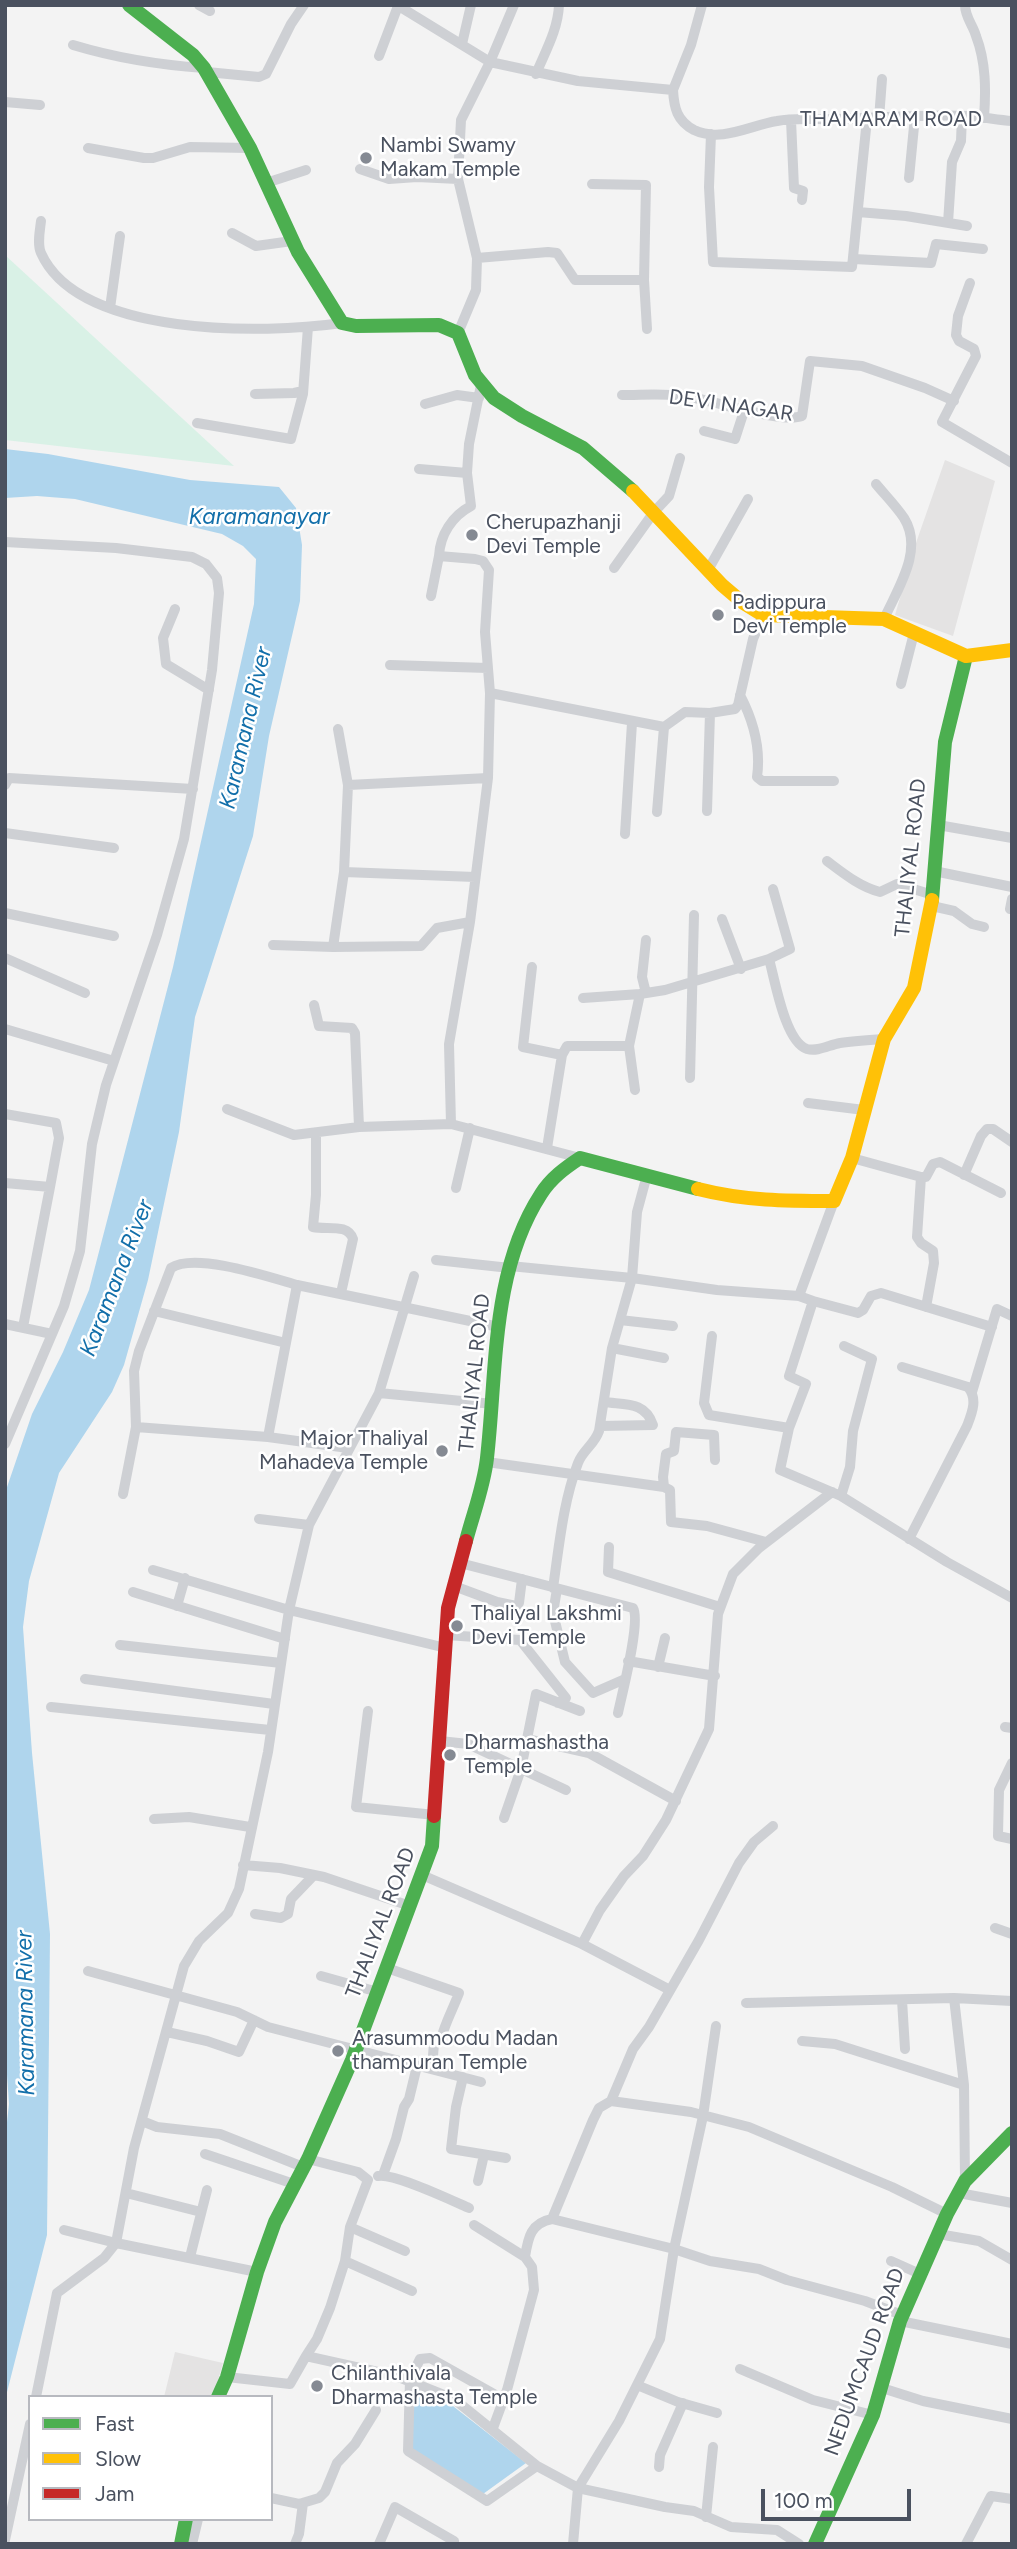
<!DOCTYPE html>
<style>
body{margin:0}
#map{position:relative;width:1017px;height:2549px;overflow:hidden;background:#f3f3f3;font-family:Figtree,sans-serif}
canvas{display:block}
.frame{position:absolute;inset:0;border:7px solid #4a515f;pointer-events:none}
.legend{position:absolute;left:28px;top:2395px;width:245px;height:126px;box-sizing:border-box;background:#fff;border:2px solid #b7b9bf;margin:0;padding:9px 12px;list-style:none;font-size:21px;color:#4a515f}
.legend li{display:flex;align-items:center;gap:14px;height:35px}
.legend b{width:35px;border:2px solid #b7b9bf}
.scale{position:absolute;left:761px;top:2489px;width:150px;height:32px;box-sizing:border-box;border:4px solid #4a515f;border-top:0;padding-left:9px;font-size:21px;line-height:24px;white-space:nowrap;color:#4a515f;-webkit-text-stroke:5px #fff;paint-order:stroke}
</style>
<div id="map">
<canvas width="1017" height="2549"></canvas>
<div class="frame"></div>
<ul class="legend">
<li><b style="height:9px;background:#4caf50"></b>Fast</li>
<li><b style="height:9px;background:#ffc107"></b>Slow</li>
<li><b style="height:9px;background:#c62828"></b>Jam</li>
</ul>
<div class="scale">100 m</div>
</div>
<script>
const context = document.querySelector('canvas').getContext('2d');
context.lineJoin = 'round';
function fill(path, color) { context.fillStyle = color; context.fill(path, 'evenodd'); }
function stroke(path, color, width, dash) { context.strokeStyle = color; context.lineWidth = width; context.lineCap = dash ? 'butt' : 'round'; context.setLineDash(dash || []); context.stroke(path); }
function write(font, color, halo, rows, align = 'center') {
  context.font = font + ' Figtree,sans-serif'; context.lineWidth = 5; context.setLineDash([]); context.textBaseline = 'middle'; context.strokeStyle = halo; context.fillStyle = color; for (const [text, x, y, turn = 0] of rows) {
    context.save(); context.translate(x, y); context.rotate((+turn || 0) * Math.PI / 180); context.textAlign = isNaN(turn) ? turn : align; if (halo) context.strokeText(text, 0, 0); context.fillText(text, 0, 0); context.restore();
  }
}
const education = new Path2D(`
 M945,460L995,481L953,636L895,615L917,540Z
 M175,2352L223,2363L213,2397H164Z`);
const green = new Path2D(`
 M5,255L234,466L5,440Z`);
const water = new Path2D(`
 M5,449L48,454L190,480L279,487L296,508L302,545L300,601L269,736L253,836L195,1017L179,1132L148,1280L124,1365L112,1392L59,1473L29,1581L23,1627L32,1753L50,1934L47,2235L5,2400V2140L9,2104L5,2045V1493L32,1414L63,1352L89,1290L173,967L254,604L256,559L243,546L222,534L75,499L37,496L5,498Z
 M413,2387L449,2403L526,2463L483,2494L410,2448Z`);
const street = new Path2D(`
 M199,5L210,11
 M397,5L490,62L578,81L673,90L691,45L702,5
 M965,5C965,17 973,25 976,36C986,62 986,90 984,118
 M462,44L471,5
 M73,45C116,58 160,65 204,68
 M379,56L398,6
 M207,72L259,77L266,74L291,24L304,5
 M536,74C545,52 558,30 559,5
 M673,90C674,108 677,121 694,130C721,143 751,125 777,121C797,117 816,120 836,119C880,118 925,114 969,116C983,117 998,120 1012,121
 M5,102L40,105
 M879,119L882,79
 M791,120L794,188L803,191L802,200
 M711,134L709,187L713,262L852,267L867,119
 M88,148L144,158H153L190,147L250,148
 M360,169L389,179L417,177L458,179
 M909,178L915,116
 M266,183L306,170
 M592,184L646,185L644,280L647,329
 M858,212L906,216L967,226
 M41,221C40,230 37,244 41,253C79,338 265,334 342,323
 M948,223L952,162L961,141L962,116
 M232,233L256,246L292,241
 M477,258L548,252L557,253L575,280H644
 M854,259L931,263L936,244L983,249
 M970,283L958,316L956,335L959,341L974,349L976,356L942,422L1012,463
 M110,308L120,236
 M458,333L476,290L477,258L458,179L461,120L490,62L514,5
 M481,385L469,444L467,473L471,506C452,516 440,535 439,556L475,559L483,561L489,570L485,632L490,693L488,778L470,922L449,1044L451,1124L580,1158
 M255,394L294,393L303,391
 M622,395C642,395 663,393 683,396C711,399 780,424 802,416L810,361L862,366L925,388L954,401
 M425,404L457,395L479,398
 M197,423L291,439L303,394L308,327
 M704,431L735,439L745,408
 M419,469L467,473
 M876,484C885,495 896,506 904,518C924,550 898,588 884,619
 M5,542L116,548L192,557L206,564L217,578L219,593L212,670L184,839L157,935L106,1085L92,1144L80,1251L64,1306L5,1444
 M614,568L654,512L669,496L680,458
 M708,570L748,499
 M431,596L439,556
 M175,609L163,638L166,664L209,690
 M390,665L488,668
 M901,684L914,633
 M490,693L664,727L685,712L710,713L735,709L738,705L753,639L763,615
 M740,695C753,720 761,749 757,777L762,781H834
 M338,729L348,785L344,872L333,947L421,946L437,928L470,922
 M5,785L9,778L193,789
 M348,785L488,778
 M707,811L710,713
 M657,812L664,727
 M938,825L1012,838
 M5,833L114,848
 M625,834L632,723
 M827,861C843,873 860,887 880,892L897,884L933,895
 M934,871L1012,887
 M344,872L475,877
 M773,889L790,949L769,959C775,980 785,1042 807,1049C818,1052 829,1045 840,1043C854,1041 869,1040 884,1039
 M932,906L954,911L972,924L984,927
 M1010,909L1012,899
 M5,913L114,936
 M722,919L741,969
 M273,945L333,947
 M5,958L85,993
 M532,967L523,1047L562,1055
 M646,993L642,977L646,940
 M583,998L640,994
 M314,1005L319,1026L352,1028L355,1033L359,1127
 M5,1029L114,1061
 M629,1046L635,1090
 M690,1078L694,915
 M808,1103L864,1110
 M227,1109L294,1135L359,1127L451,1124
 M5,1114L56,1123L59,1138L50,1187L5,1183
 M316,1133V1195L313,1227C327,1230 348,1223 353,1239L341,1293
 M547,1148L562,1055L567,1046H629L640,994L665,990L769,959
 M852,1158L921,1177H926L933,1164L940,1162L1001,1193
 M964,1175L981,1136L987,1129H993L1012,1142
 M921,1177L917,1237L921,1243L933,1251L934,1263L926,1307
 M456,1188L470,1128
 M436,1260L510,1268
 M510,1266L632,1278L717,1290L799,1296L813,1301L789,1376L806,1384L789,1428L780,1470L841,1496L947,1562L1012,1598
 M799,1296L834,1201
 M813,1301L858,1313L863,1310L871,1296L881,1293L992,1327
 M154,1311L286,1343
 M620,1320L673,1326
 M5,1324L52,1334
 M23,1327L50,1187
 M712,1336L704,1403L709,1415L789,1428
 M612,1348L664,1358
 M902,1367L968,1387C978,1399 972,1413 967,1426L909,1539
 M972,1392L997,1309L1012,1316
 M379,1393L493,1404
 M600,1426L653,1425C645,1401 625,1405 604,1402
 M136,1427L268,1437L348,1448
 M268,1437L297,1285L499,1327
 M487,1462L664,1487L670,1490L671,1522L707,1526L766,1542
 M664,1487L663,1477L666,1454L674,1451L676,1432L714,1435L715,1460
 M123,1494L136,1427L134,1371L139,1351L171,1268C195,1252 269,1277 297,1285
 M841,1496L850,1467L853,1431L872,1359L844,1346
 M259,1519L309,1525
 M609,1547L608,1572L720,1607
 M460,1563L633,1608C641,1621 622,1694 618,1713
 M153,1570L289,1610L309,1525L379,1393L414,1276
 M454,1586L497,1602L516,1606L519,1603L522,1579
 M553,1588C559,1547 563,1502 578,1463C583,1450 594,1445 599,1431L612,1348L632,1278L637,1212L647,1175
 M557,1589L553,1613L565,1662L593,1693L625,1679
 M133,1592L285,1639
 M177,1606L185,1578
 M446,1635L520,1640L566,1698L558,1703
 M120,1645L281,1663
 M628,1661L715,1676
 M658,1667L665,1638
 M85,1679L274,1704
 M51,1707L270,1730
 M368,1711L356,1807L435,1815
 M1005,1727L1012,1728
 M527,1739L589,1753L676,1801
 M440,1741L468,1744L566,1790
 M1012,1763L999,1790L998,1836L1012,1839
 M504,1818L521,1769L536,1694L580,1711
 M154,1819L189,1817L250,1827
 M243,1865L280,1868L324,1877L410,1906
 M422,1875L582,1944L670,1990
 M255,1914L281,1918L288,1914L291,1899L314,1875
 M995,1928L1012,1934
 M582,1944L600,1910L624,1876L643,1856L666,1820L709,1729L718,1614L733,1574L759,1548L832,1492
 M387,1968L459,1993C453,2009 445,2023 441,2039L434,2043L432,2069
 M88,1971L237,2012L268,2027L481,2082
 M321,1976L378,1992
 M954,1998L1012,2001
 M902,2000L905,2049
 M746,2003L954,1998L964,2085L965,2181
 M167,2032L207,2041L239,2052L254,2020
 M802,2041L835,2044L964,2085
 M463,2077L456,2107L451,2149L506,2158
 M611,2101L633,2049L649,2027L699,1940L739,1863L754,1842L773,1826
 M142,2121L157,2127L220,2134L303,2167
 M205,2154L294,2184
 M383,2175L396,2139L404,2107L409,2099L417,2066
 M378,2176C394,2173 451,2200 469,2208
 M478,2181L484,2155
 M126,2193L201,2212
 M959,2193L1012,2203
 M552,2219L674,2249L710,2261L759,2269L787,2280L865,2301L902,2315
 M474,2225L525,2257
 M350,2227L405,2251
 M64,2230L116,2243L134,2148L184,1966L199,1941L228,1913L239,1889L268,1752L289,1610L446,1648
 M938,2234L979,2241L1012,2260
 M190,2257L207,2190
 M345,2261L412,2291
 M891,2261L920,2274
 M900,2321L1012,2344
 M306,2356L317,2339L330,2308L345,2261L350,2227L368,2180L358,2172L308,2159
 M740,2369L813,2400L873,2415
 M227,2377L290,2384L306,2356L396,2376L454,2399L537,2466L578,2488L665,2507L694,2511L731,2527L777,2530L799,2544
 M637,2385L678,2402L717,2413
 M882,2388L923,2401L1012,2419
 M36,2397L57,2293L104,2258L116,2243L257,2272
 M503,2399L430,2358L420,2359L410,2380L408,2451L487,2501L537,2466
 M493,2428L507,2390L534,2290L532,2267L525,2257C528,2237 531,2223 552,2219L593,2120L599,2108L611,2101L691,2112L749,2127L892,2187L947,2214
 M659,2467L660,2455L683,2403
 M271,2498L299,2504L319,2498L325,2492L337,2463L355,2444L376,2410
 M706,2517L713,2447
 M5,2540L30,2424
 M192,2544L198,2519
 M295,2544L299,2534L303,2503
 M379,2544L395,2507L454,2541L453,2544
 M573,2544L578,2488L619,2421L660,2339L674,2249L703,2116L716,2026
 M966,2544L991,2496L1012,2499`);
const fast = new Path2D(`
 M129,5L193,55L204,68L250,148L298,252L342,323L356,326L439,325L458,333L475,375L494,398L522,416L583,448L633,491
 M932,900L945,742L966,656
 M466,1541C473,1514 484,1486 487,1458C497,1370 491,1271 541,1194C551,1178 565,1168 580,1158L698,1189
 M218,2397L227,2377L257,2272L275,2222L308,2159L352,2060L432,1846L434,1816
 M181,2544L186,2519
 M815,2544L873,2415L900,2321L947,2214L965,2181L1012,2133`);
const slow = new Path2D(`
 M633,491L722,585L742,602L763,615L884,619L966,656L1012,650
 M698,1189C745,1201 786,1201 834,1201L852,1158L884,1039L914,988L932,900`);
const jam = new Path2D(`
 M434,1816L448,1608L466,1541`);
const markers = [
 [366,158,7,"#858a93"],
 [472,535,7,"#858a93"],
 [718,615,7,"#858a93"],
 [442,1451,7,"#858a93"],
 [457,1626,7,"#858a93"],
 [450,1755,7,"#858a93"],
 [338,2051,7,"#858a93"],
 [317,2386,7,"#858a93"]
];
const streetNames = [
 ["THAMARAM ROAD",891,120],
 ["DEVI NAGAR",731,406,8],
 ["THALIYAL ROAD",911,858,-84],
 ["THALIYAL ROAD",475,1373,-84],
 ["THALIYAL ROAD",381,1923,-69],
 ["NEDUMCAUD ROAD",865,2362,-70]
];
const poiNames = [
 ["Nambi Swamy",380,146],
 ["Makam Temple",380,170],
 ["Cherupazhanji",486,523],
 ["Devi Temple",486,547],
 ["Padippura",732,603],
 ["Devi Temple",732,627],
 ["Major Thaliyal",428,1439,"right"],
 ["Mahadeva Temple",428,1463,"right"],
 ["Thaliyal Lakshmi",471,1614],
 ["Devi Temple",471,1638],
 ["Dharmashastha",464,1743],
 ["Temple",464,1767],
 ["Arasummoodu Madan",352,2039],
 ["thampuran Temple",352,2063],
 ["Chilanthivala",331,2374],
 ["Dharmashasta Temple",331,2398]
];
const waterNames = [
 ["Karamanayar",259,517],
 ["Karamana River",246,728,-77],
 ["Karamana River",117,1278,-69],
 ["Karamana River",26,2013,-91]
];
fill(education, '#e4e3e3');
fill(green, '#d9f1e6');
fill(water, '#afd5ed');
stroke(street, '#ced0d4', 10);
stroke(fast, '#4caf50', 14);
stroke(slow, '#ffc107', 14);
stroke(jam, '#c62828', 14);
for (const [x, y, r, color] of markers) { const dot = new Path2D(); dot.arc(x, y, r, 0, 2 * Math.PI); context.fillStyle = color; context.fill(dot); stroke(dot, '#fff', 2.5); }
write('21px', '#4a515f', '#fff', streetNames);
write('21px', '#4a515f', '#fff', poiNames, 'left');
write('italic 23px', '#126faa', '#fff', waterNames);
</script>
